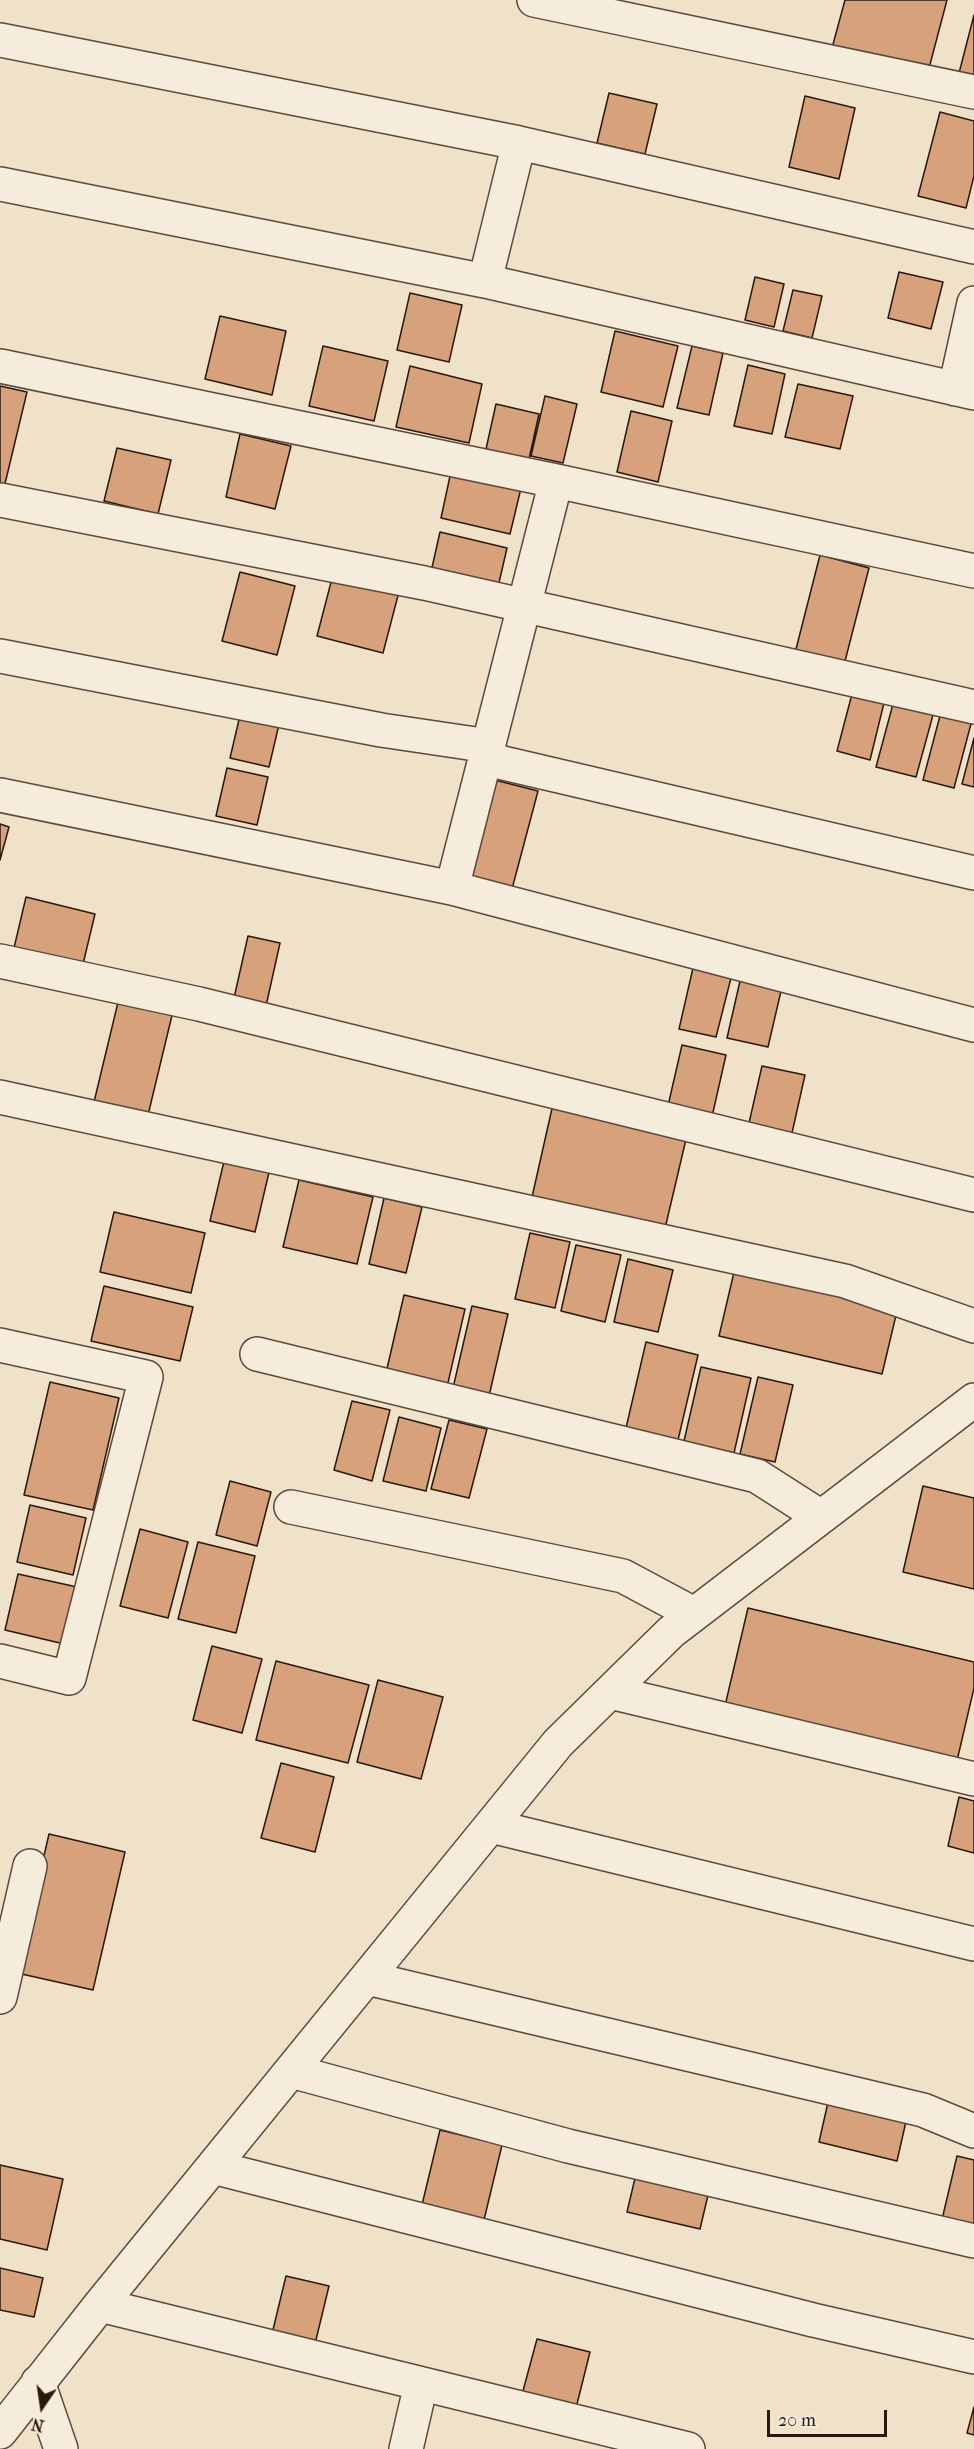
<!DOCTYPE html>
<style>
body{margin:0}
#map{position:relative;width:974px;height:2449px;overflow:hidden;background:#f0e1c9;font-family:"IM FELL French Canon",serif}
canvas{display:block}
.north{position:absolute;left:12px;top:2377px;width:60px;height:60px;-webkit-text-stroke:4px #f5ecdc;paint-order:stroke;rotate:193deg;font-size:16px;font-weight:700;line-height:24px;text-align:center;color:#2a180f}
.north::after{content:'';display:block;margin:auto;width:21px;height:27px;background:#2a180f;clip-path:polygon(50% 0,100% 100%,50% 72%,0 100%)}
.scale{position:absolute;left:767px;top:2410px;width:120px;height:27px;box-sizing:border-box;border:3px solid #2a180f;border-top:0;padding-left:8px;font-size:18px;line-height:21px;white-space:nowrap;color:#2a180f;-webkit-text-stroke:4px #f5ecdc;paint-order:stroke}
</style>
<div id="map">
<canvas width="974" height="2449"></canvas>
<div class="north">N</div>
<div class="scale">20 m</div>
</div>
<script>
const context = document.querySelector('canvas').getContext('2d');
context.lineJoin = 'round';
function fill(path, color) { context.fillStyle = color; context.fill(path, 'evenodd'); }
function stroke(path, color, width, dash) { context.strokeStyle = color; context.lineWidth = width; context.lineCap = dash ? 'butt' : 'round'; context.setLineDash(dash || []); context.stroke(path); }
const building = new Path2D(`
 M845,0H947L928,72L832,48Z
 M974,15V81L958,77Z
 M609,93L657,104L645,154L597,143Z
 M805,96L855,108L839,179L789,167Z
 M940,112L974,121V176L966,208L918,196Z
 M899,272L943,282L931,329L888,318Z
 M755,277L784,284L774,327L745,320Z
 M793,290L822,296L812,338L783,331Z
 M410,293L462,305L449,362L397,350Z
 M220,316L286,331L272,395L205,379Z
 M615,331L678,346L663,407L601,392Z
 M323,346L388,361L374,421L309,406Z
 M692,346L723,353L709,415L677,408Z
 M748,365L785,374L772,434L734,426Z
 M410,366L482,384L469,443L396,427Z
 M798,384L853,396L840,449L785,437Z
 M0,386L27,392L3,492L0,491Z
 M545,396L577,404L563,463L531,456Z
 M496,404L539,414L529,459L486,449Z
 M631,411L672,421L658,482L617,472Z
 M240,434L291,446L275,509L226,497Z
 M117,448L171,460L158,514L104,501Z
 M452,467L522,484L510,534L441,518Z
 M440,532L507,548L498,587L431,572Z
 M820,555L869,568L844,665L795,653Z
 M335,567L401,584L383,653L317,636Z
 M240,572L295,586L277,655L222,641Z
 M852,694L884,703L870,760L837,751Z
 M893,704L933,715L916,777L876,767Z
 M242,707L281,716L269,767L230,758Z
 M941,712L972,720L954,788L923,780Z
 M974,738V787L962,784Z
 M227,768L268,777L257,825L216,816Z
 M487,778L538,791L512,889L462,876Z
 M0,824L9,827L0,860Z
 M26,897L95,914L83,964L14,948Z
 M248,936L280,943L266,1006L234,998Z
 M693,968L731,978L716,1037L679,1029Z
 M740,981L781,991L768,1047L727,1038Z
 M120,994L174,1007L148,1115L94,1102Z
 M682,1045L726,1055L711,1121L667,1110Z
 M762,1066L805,1075L792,1133L749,1123Z
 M553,1104L687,1135L663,1237L530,1206Z
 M225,1157L270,1168L255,1232L210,1221Z
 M299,1180L373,1197L357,1264L283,1247Z
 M384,1198L422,1207L406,1273L369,1264Z
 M114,1212L205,1233L191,1293L100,1272Z
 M530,1233L570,1242L555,1308L515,1299Z
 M576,1245L621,1255L605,1322L561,1311Z
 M628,1259L673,1270L658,1332L614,1322Z
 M735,1268L898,1307L882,1374L719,1336Z
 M104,1286L193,1307L180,1361L91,1341Z
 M404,1295L465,1309L447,1387L386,1373Z
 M472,1306L508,1314L489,1396L453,1388Z
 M646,1342L698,1355L678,1440L626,1428Z
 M701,1367L751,1378L734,1453L684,1441Z
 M758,1377L793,1385L775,1462L740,1454Z
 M50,1382L119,1398L93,1510L24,1495Z
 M352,1401L390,1410L372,1481L334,1470Z
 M399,1417L441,1428L426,1491L383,1481Z
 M449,1420L487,1429L469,1498L431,1489Z
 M230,1481L271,1492L257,1546L216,1535Z
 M923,1486L974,1498V1589L903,1572Z
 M30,1505L86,1518L73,1575L17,1562Z
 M140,1529L188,1542L168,1618L120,1606Z
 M198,1542L255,1556L236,1633L178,1619Z
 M18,1574L77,1587L64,1644L5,1630Z
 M748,1608L974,1662V1688L956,1765L724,1710Z
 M212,1646L262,1659L242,1733L193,1720Z
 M276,1661L369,1685L348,1763L256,1740Z
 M378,1680L443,1697L421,1779L357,1762Z
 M281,1763L334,1777L315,1852L261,1838Z
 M959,1797L974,1801V1853L948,1846Z
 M49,1834L125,1852L93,1990L17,1973Z
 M829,2098L907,2117L897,2161L819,2142Z
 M440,2130L502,2145L483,2224L421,2209Z
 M957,2156L974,2160V2236L940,2228Z
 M0,2165L63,2179L47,2250L0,2239Z
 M636,2174L709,2191L700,2229L627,2212Z
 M0,2268L43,2278L34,2317L0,2310Z
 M286,2276L329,2286L314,2348L271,2338Z
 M537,2339L590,2352L574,2416L520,2402Z
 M974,2407V2435L967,2433Z`);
const minor = new Path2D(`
 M534,0L974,92
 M0,40L519,143L974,247
 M0,184L485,281L974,393
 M485,281L519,143
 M0,366L556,481L974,571
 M955,389L974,303
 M0,500L424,583L974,707
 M0,656L381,730L489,746
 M486,759L974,873
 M0,795L452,888L974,1025
 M452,888L556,481
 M0,961L199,1004L974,1195
 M0,1097L845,1281L974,1326
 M0,1345L146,1377L69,1678L0,1661
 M257,1354L757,1476L821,1517
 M291,1507L623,1576L694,1614
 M610,1692L974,1779
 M491,1826L974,1944
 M367,1978L923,2110L974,2131
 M0,1997L30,1866
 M291,2071L568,2146L974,2241
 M213,2167L813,2320L974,2357
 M100,2305L688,2449
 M38,2382L61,2449
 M0,2432L100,2305L558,1743L671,1632L974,1400
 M406,2449L421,2384`);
fill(building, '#d7a17c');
stroke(building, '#2a180f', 1.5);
stroke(minor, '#5c4a3e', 36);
stroke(minor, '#f5ecdc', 33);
</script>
